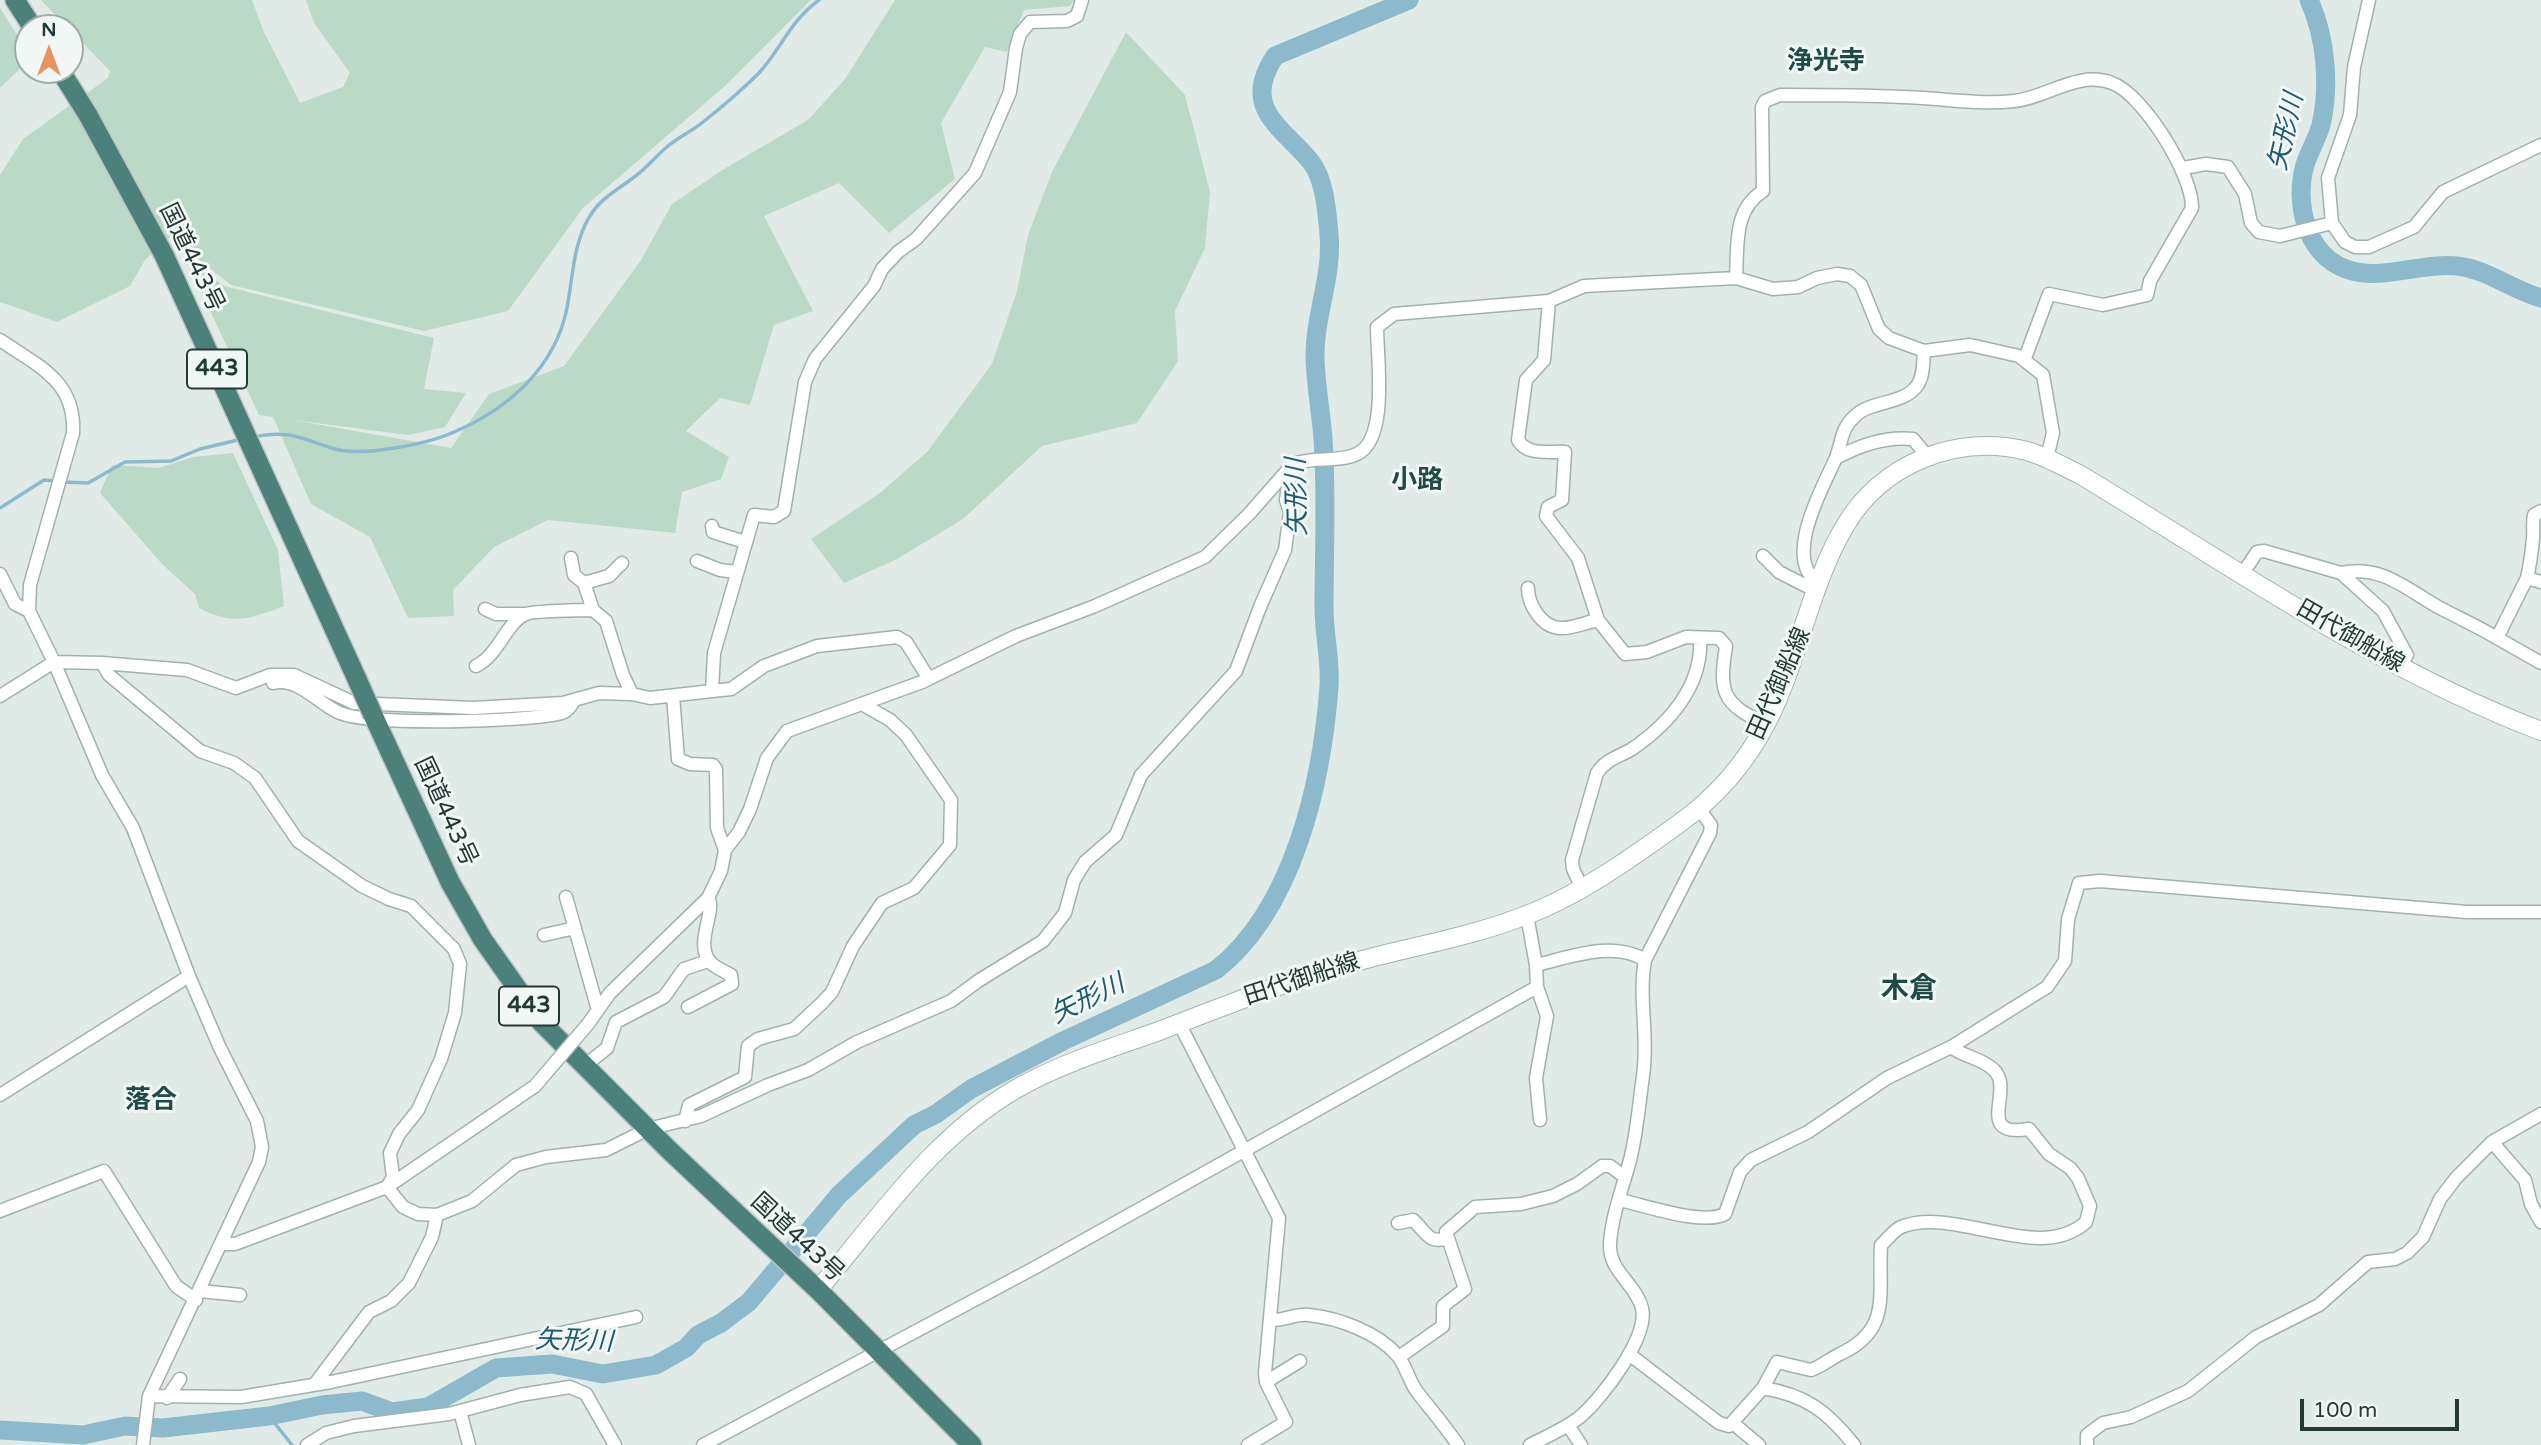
<!DOCTYPE html>
<meta charset="utf-8">
<style>
body{margin:0}
#map{position:relative;width:2541px;height:1445px;overflow:hidden;background:#e0eae7;font-family:"Varela Round",sans-serif}
canvas{display:block}
.north{position:absolute;left:14px;top:14px;width:70px;height:70px;box-sizing:border-box;background:#f0f7f4;border:2px solid #9eaba8;border-radius:50%;rotate:0deg;font-size:19px;font-weight:700;line-height:28px;text-align:center;color:#223936}
.north::after{content:'';display:block;margin:auto;width:24px;height:32px;background:#e89361;clip-path:polygon(50% 0,100% 100%,50% 72%,0 100%)}
.scale{position:absolute;left:2300px;top:1399px;width:159px;height:32px;box-sizing:border-box;border:4px solid #223936;border-top:0;padding-left:9px;font-size:21px;line-height:24px;white-space:nowrap;color:#223936;-webkit-text-stroke:5px #f0f7f4;paint-order:stroke}
</style>
<div id="map">
<canvas width="2541" height="1445"></canvas>
<div class="north">N</div>
<div class="scale">100 m</div>
</div>
<script>
const context = document.querySelector('canvas').getContext('2d');
context.lineJoin = 'round';
function fill(path, color) { context.fillStyle = color; context.fill(path, 'evenodd'); }
function stroke(path, color, width, dash) { context.strokeStyle = color; context.lineWidth = width; context.lineCap = dash ? 'butt' : 'round'; context.setLineDash(dash || []); context.stroke(path); }
function write(font, color, halo, rows, align = 'center') {
  context.font = font + ' "Varela Round","Noto Sans JP",sans-serif'; context.lineWidth = 6; context.setLineDash([]); context.textBaseline = 'middle'; context.strokeStyle = halo; context.fillStyle = color; for (const [text, x, y, turn = 0] of rows) {
    context.save(); context.translate(x, y); context.rotate((+turn || 0) * Math.PI / 180); context.textAlign = isNaN(turn) ? turn : align; if (halo) context.strokeText(text, 0, 0); context.fillText(text, 0, 0); context.restore();
  }
}
const green = new Path2D(`
 M41,0H252L263,30L300,103L343,87L350,73L314,23L306,0H811L725,86L583,208L508,311L424,331L231,285L170,237L145,260L130,286L57,322L0,302V175L23,139L108,78L110,71Z
 M895,0H1074L1070,6L1024,10L1007,52L985,47L941,123L955,179L889,233L839,183L764,216L813,311L774,325L750,405L720,398L686,431L729,457L721,479L682,492L675,533L548,520L494,547L453,590L454,616L408,618L370,537L311,504L273,417L259,415L185,257L224,286L434,338L424,389L466,393L445,427L408,435L293,420L451,448L489,394L564,366L641,260L672,204L724,169L808,120L845,79Z
 M0,8L28,52V61L0,88Z
 M1126,32L1185,95L1210,192L1205,248L1175,311L1178,361L1137,423L1042,446L963,519L897,559L844,583L811,539L880,493L927,452L992,364L1017,291L1028,235L1052,172Z
 M233,453L278,550L284,606C249,619 234,626 199,608L195,594L163,565L100,493L112,465L159,468L193,457Z`);
const stream = new Path2D(`
 M253,437C289,429 302,439 335,449C362,457 428,444 454,432C508,409 555,368 567,308C573,277 573,243 590,216C600,199 617,190 633,178C646,169 656,156 668,146C679,137 692,131 703,122C722,107 742,90 759,73C781,49 790,21 819,0
 M64,482L88,483L125,462L171,461L200,449L242,439
 M0,508L44,480L56,481
 M269,1416L292,1445`);
const river = new Path2D(`
 M2309,0C2326,37 2330,86 2321,125C2317,139 2309,152 2305,165C2294,202 2306,255 2346,269C2381,282 2421,262 2457,266C2487,269 2512,290 2541,298
 M0,1430L83,1435L125,1426L163,1428L269,1416L322,1405L362,1401L392,1412L428,1407L496,1368L552,1364L603,1374L656,1365L686,1348L698,1335L721,1323L749,1302L839,1195L914,1125L936,1114L971,1089L1063,1041L1216,970C1294,909 1322,781 1329,687C1331,661 1324,635 1324,608C1324,552 1327,495 1323,439C1321,412 1316,386 1315,359C1314,316 1333,277 1329,234C1327,212 1325,180 1311,162C1283,127 1240,109 1275,56L1409,0`);
const minor = new Path2D(`
 M2369,0L2354,67L2350,115L2328,178L2332,223L2345,242L2355,247H2369L2414,227L2443,192L2541,145
 M2183,168L2206,164L2228,167L2245,194L2251,223L2259,232L2280,236L2332,223
 M1736,278C1738,245 1733,210 1763,191L1762,107L1765,101L1780,95C1821,95 1862,95 1903,97C1940,98 1977,105 2014,101C2047,98 2077,70 2112,83C2143,94 2193,175 2192,208L2150,281L2147,295L2103,305L2049,294L2025,358
 M1549,301L1544,360L1526,380L1518,440C1527,456 1549,451 1565,452L1562,500L1548,507L1546,516L1578,558L1598,620L1625,654L1647,652L1686,637L1719,638L1726,646C1719,691 1721,704 1766,724
 M0,340C38,366 76,381 73,433L30,585L29,611L54,662L102,775L133,828L189,976L220,1048L257,1121L262,1147L259,1162L149,1396L143,1445
 M1836,458C1860,445 1885,436 1913,439L1927,456
 M712,526L713,532L745,542
 M1763,556L1779,572L1818,592
 M571,558L574,575L584,583
 M697,561L720,570L737,572
 M2243,573L2257,552L2264,551L2341,573L2383,611L2407,655L2400,666
 M2341,573C2382,564 2407,590 2440,608C2459,618 2479,627 2497,638L2527,578L2541,582
 M0,574L15,604L29,611
 M2527,578C2530,565 2532,550 2533,538C2534,530 2532,523 2534,515L2541,511
 M1820,584C1781,561 1822,489 1835,460C1842,444 1840,430 1854,417C1870,400 1902,405 1916,387C1924,378 1923,362 1924,351
 M1528,588C1528,604 1541,627 1560,628C1572,629 1586,622 1598,620
 M485,609L496,614H526
 M593,610L584,583L609,576L622,563
 M2497,638L2541,663
 M102,663L109,675L200,751L234,763L255,778L298,841L362,886L389,899L411,906L454,949L460,964L455,1013L441,1059L418,1110L399,1134L390,1153L393,1177L387,1187
 M476,666C499,655 506,622 526,614C532,611 584,610 593,610L606,621L623,675L632,694
 M273,683C297,676 320,705 340,713C372,726 527,722 562,713C568,711 570,707 573,702
 M712,691L731,689L764,666L817,646L897,637L906,642L929,679
 M0,696L54,662L102,663L187,670L236,688L270,675H294L354,703L473,708L563,703L599,693L632,694L650,698L712,691L714,653L754,515L774,517L784,511L805,382L815,359L874,286L882,269L898,252L916,239L975,173L1010,92L1016,48L1020,34L1030,22L1067,21L1077,16L1082,0
 M673,696L678,759L690,764L713,765L716,769L717,828L725,850
 M1582,888L1573,869L1572,860L1597,773C1606,759 1619,757 1632,749C1670,723 1703,685 1700,638
 M566,897L598,1010
 M544,935L575,928
 M1536,965C1570,957 1614,940 1645,960
 M1537,987L1547,1016L1536,1078L1540,1120
 M688,1007L732,984L731,975C724,971 716,968 711,963C693,944 717,911 708,898
 M1179,1023L1279,1218L1265,1373L1266,1382L1286,1422L1248,1445
 M588,1024L610,993L708,898L721,871L725,850L739,832L750,809L767,758L787,731L922,682L1016,636L1095,606L1205,557L1249,514L1293,464C1313,456 1338,463 1357,454C1389,439 1377,358 1377,327L1394,314L1549,301L1584,286L1736,278L1773,289L1798,287L1817,278L1837,274L1850,276L1861,285L1879,329L1889,338L1924,351L1970,345L2019,356L2043,375L2053,433L2047,458
 M583,1067L607,1048L616,1022L664,997L684,969L708,961
 M0,1095L189,976
 M685,1121L689,1105L745,1077L748,1046L758,1039L794,1029L822,1003L832,992L853,946L882,903L914,888L950,845L951,800L906,735L890,720L862,704
 M2492,1142L2525,1180L2531,1204L2541,1222
 M387,1187L403,1207L418,1214L437,1215L472,1201L516,1165L546,1157L606,1150L648,1129L701,1116L768,1085L808,1070L857,1042L951,1001L978,981L1043,941L1065,913L1074,880L1085,862L1116,835L1141,775L1236,671L1260,607L1285,550L1290,512L1286,500L1291,468
 M1619,1200C1645,1205 1702,1226 1725,1214L1740,1172L1751,1160L1808,1132L1887,1078L1951,1047L2047,987L2065,961L2068,919L2079,883L2100,881L2467,912H2541
 M0,1211L104,1171L176,1286L196,1300
 M1398,1223L1413,1220C1426,1231 1428,1245 1448,1238
 M222,1244H235L387,1187L535,1086
 M200,1291L240,1295
 M1271,1320C1285,1321 1296,1313 1309,1315C1338,1318 1377,1332 1397,1355C1406,1365 1409,1382 1418,1393C1432,1411 1445,1426 1458,1445
 M1629,1354L1719,1423L1729,1426L1763,1388L1777,1362L1811,1370C1822,1366 1830,1359 1840,1354C1892,1330 1878,1295 1881,1245C1887,1240 1894,1230 1901,1227C1955,1205 2039,1265 2086,1222L2090,1206L2078,1178L2070,1168L2049,1154L2029,1129C1973,1138 2015,1090 1994,1070C1982,1058 1964,1057 1951,1047
 M1399,1357L1443,1326V1306L1465,1289L1446,1232L1475,1207L1521,1204L1553,1196L1577,1184L1602,1166H1610L1625,1177
 M1266,1382L1300,1361
 M314,1385L369,1312L391,1301L409,1283L432,1237L437,1215
 M1763,1388C1806,1395 1828,1412 1854,1445
 M149,1396L241,1397L331,1382L636,1317
 M167,1398L180,1379
 M460,1411L469,1445
 M1734,1424L1759,1445
 M1568,1425L1581,1445
 M307,1445L326,1433L354,1426L449,1414L520,1395L570,1387L586,1394L615,1445
 M703,1445L1036,1267L1537,987L1536,965L1527,915
 M1530,1445C1547,1436 1567,1428 1581,1416C1602,1398 1649,1337 1642,1308C1636,1284 1608,1271 1610,1243C1612,1215 1623,1187 1630,1160C1637,1133 1639,1104 1643,1076C1649,1037 1638,999 1645,960L1710,833L1711,825L1699,809
 M2087,1445V1435L2103,1423L2131,1417L2188,1391L2256,1337L2319,1305L2368,1262L2395,1259L2407,1253L2423,1237L2440,1199L2456,1178L2492,1142L2541,1114`);
const secondary = new Path2D(`
 M818,1290C879,1218 933,1137 1016,1089C1061,1063 1112,1048 1159,1031C1225,1006 1291,979 1359,961C1414,946 1470,937 1524,916C1578,896 1630,859 1677,825C1714,799 1746,763 1767,722C1799,660 1810,584 1845,526C1881,464 1957,433 2027,451C2045,456 2062,466 2079,474C2229,564 2376,668 2541,731`);
const trunk = new Path2D(`
 M15,0L33,28
 M60,70L88,115L164,255L356,677
 M373,715L450,882L483,940L541,1022L669,1150L818,1290L972,1445`);
const minorBridge = new Path2D(`
 M535,1086L588,1024`);
const trunkBridge = new Path2D(`
 M356,677L373,715`);
const shields = [
 [217,369,60],
 [529,1006,60]
];
const shieldNames = [
 ["443",217,369],
 ["443",529,1006]
];
const streetNames = [
 ["国道443号",191,258,64],
 ["田代御船線",2350,637,30],
 ["田代御船線",1780,684,-66],
 ["国道443号",445,812,65],
 ["田代御船線",1302,980,-18],
 ["国道443号",797,1238,43]
];
const neighbourhoodNames = [
 ["浄光寺",1826,62],
 ["小路",1417,481],
 ["落合",151,1101]
];
const waterNames = [
 ["矢形川",2287,132,-77],
 ["矢形川",1298,497,-91],
 ["矢形川",1088,1000,-26],
 ["矢形川",574,1342,2]
];
const quarterNames = [
 ["木倉",1909,990]
];
fill(green, '#badac7');
stroke(stream, '#8cbacc', 3.5);
stroke(river, '#8cbacc', 19);
stroke(minor, '#a3b1ae', 15);
stroke(secondary, '#a0b5b0', 20);
stroke(trunk, '#bdc4c3', 22);
stroke(minor, '#fff', 12);
stroke(secondary, '#fff', 18);
stroke(trunk, '#4c807a', 19);
stroke(minorBridge, '#a3b1ae', 15, []);
stroke(trunkBridge, '#bdc4c3', 22, []);
stroke(minorBridge, '#fff', 12);
stroke(trunkBridge, '#4c807a', 19);
for (const [x, y, w] of shields) { const box = new Path2D(); box.roundRect(x - w / 2, y - 19.5, w, 39, 5); context.fillStyle = '#f0f7f4'; context.fill(box); stroke(box, '#223936', 2); }
write('bold 23px', '#223936', null, shieldNames);
write('24px', '#223936', '#f0f7f4', streetNames);
write('bold 26px', '#204a45', '#f0f7f4', neighbourhoodNames);
write('italic 26px', '#215971', '#f0f7f4', waterNames);
write('bold 28px', '#204a45', '#f0f7f4', quarterNames);
</script>
